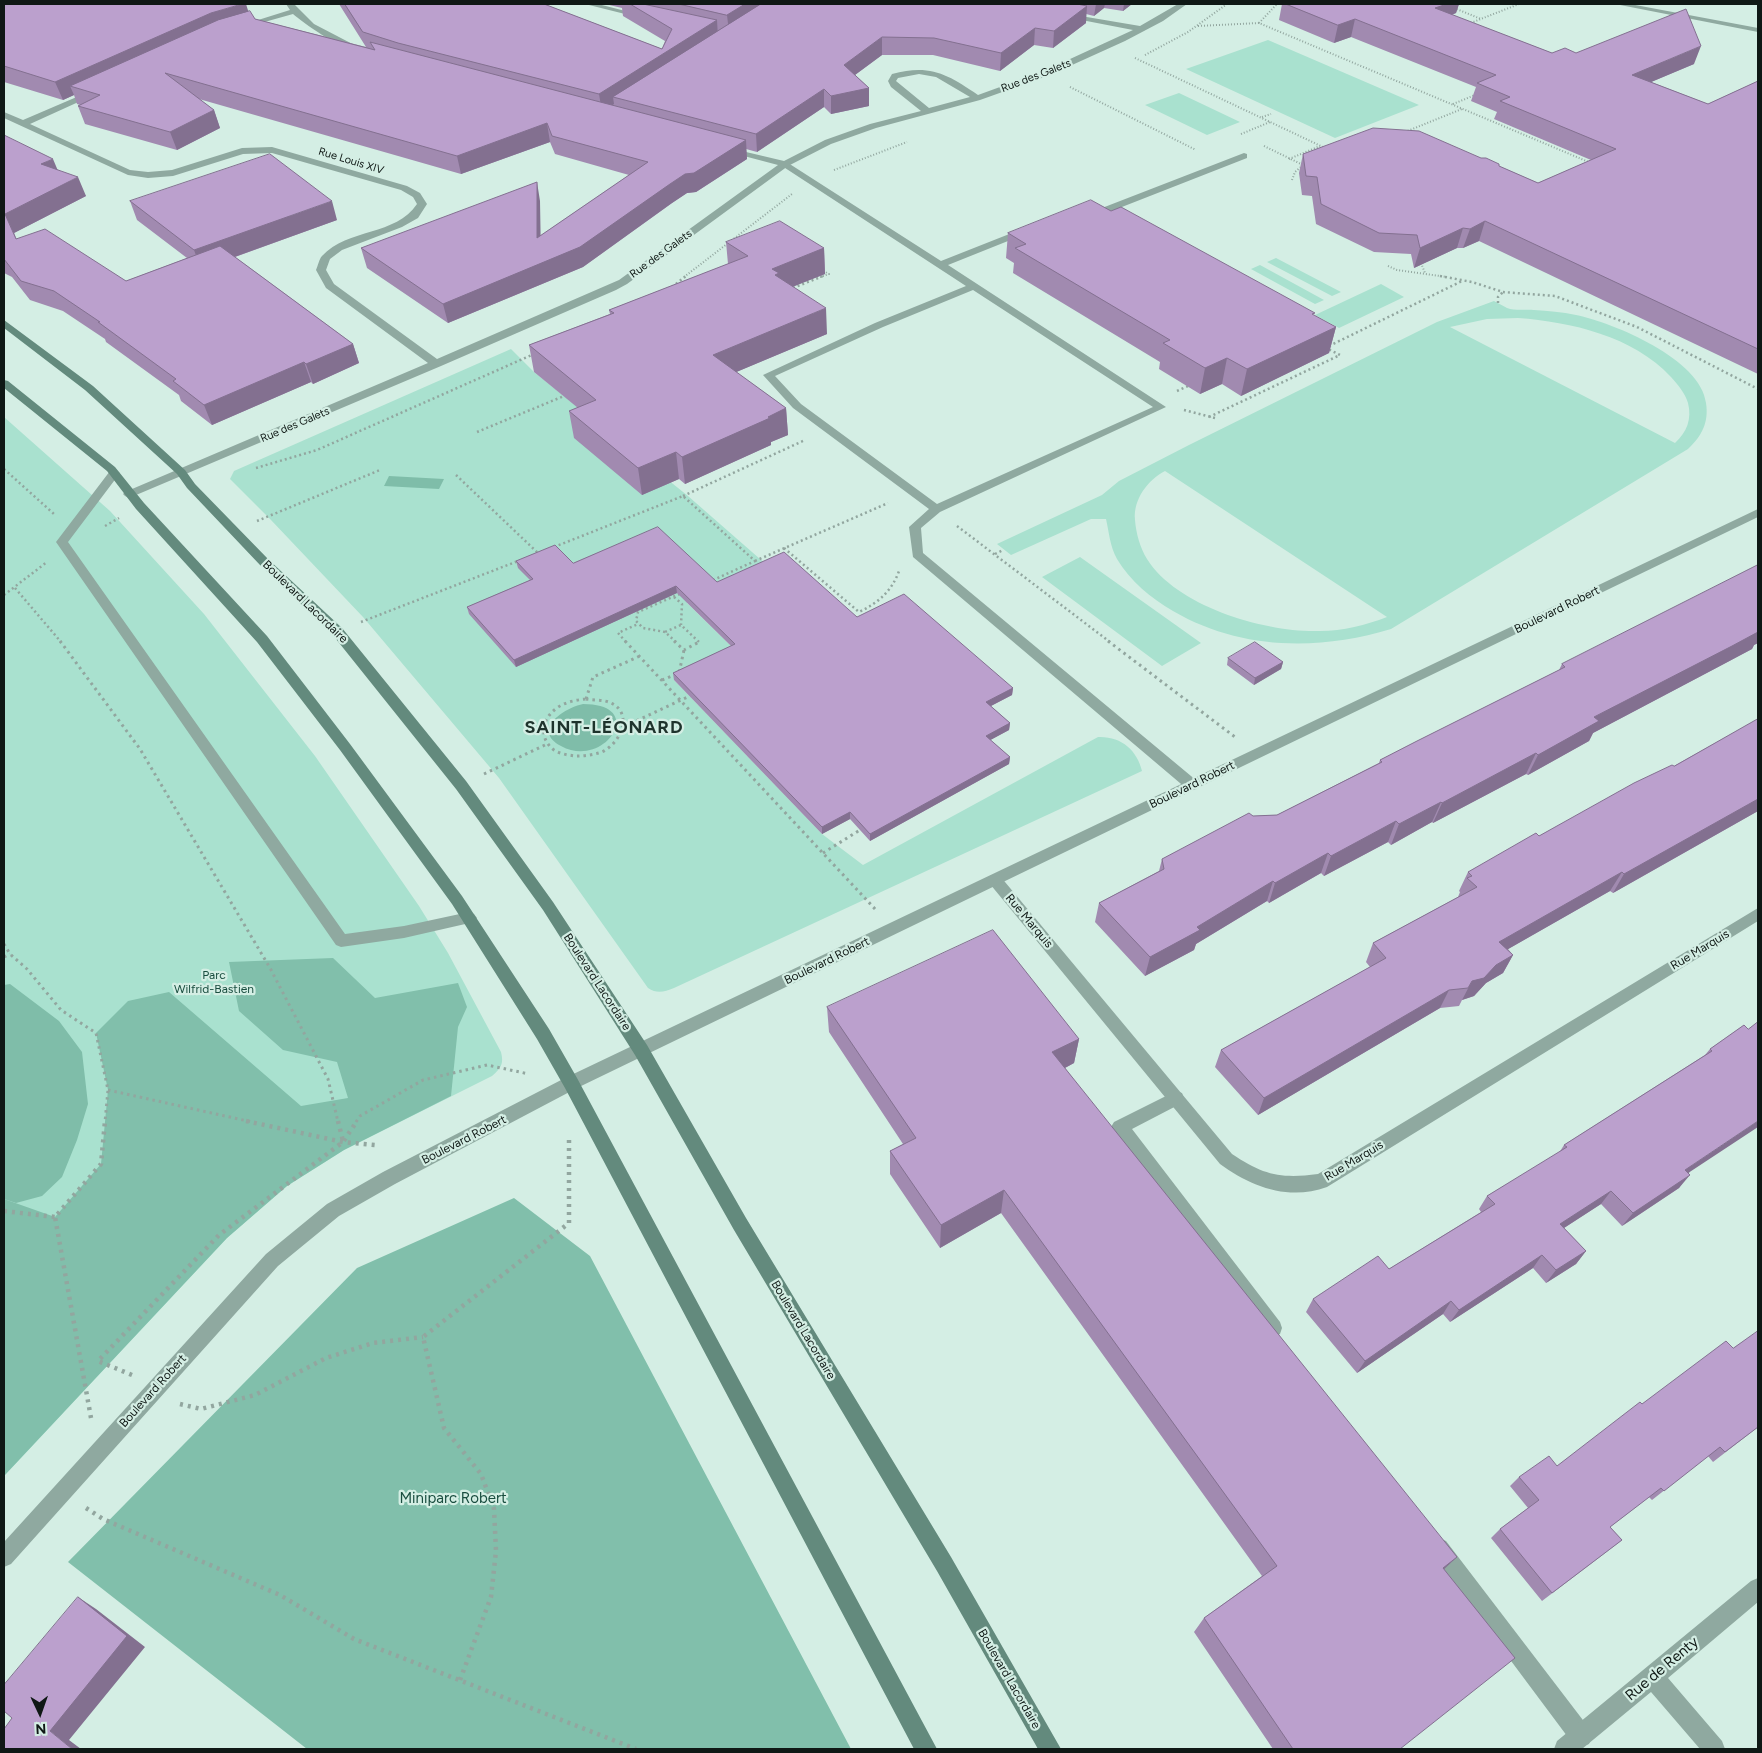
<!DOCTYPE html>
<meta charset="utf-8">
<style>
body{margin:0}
#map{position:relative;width:1762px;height:1753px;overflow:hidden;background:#d4eee4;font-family:Figtree,sans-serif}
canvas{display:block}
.frame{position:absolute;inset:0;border:5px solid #0f1815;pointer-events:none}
.north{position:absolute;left:15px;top:1688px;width:50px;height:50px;-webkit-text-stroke:4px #d4eee4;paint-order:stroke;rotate:177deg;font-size:14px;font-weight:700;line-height:20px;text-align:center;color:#0f1815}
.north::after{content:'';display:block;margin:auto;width:18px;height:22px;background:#0f1815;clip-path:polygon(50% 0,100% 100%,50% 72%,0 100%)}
</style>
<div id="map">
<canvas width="1762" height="1753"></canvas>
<div class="frame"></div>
<div class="north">N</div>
</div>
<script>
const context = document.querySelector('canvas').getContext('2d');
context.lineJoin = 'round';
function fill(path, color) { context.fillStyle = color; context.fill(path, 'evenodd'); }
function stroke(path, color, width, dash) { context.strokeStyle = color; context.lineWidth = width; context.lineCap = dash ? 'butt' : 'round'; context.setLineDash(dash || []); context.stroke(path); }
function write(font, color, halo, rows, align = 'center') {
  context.font = font + ' Figtree,sans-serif'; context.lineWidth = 4.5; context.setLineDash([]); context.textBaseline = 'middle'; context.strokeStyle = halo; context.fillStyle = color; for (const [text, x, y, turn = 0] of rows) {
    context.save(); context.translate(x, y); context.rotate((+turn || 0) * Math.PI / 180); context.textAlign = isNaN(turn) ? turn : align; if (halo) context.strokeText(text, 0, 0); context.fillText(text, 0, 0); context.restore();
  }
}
const green = new Path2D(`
 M1268,40L1419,105L1335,138L1186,69Z
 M1179,93L1240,122L1207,135L1145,105Z
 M1276,258L1341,292L1332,296L1267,262Z
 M1260,265L1324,300L1315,304L1251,269Z
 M1381,284L1404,297L1339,328L1315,315Z
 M1494,301C1498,303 1503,306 1507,308C1515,311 1526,309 1534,310C1548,311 1562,312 1576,315C1614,323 1701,359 1706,403C1709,422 1702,436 1688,449L1391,629C1318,651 1240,650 1173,611C1151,598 1130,581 1117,559C1110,547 1109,532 1106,519H1091L1011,555L997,544L1102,495L1119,481L1189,445L1437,322ZM1518,318C1571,322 1633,336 1671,377C1678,385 1685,393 1688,403C1692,419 1687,432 1675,443L1450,327L1487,319ZM1165,471L1387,617C1366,625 1343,631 1320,631C1267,633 1177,607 1147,559C1140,548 1136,533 1135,520C1133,499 1148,480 1165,471Z
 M511,349L534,372L688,496L768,566L687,603L736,651L674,680L822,834L863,865L1098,737C1121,736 1137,750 1142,771L674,988C664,992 657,994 648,988L499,778L363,617L271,520L230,479L234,471Z
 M4,417L110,511L204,614L315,756L419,906L448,953L501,1052C504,1064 501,1068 492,1076L344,1150L287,1186L227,1238L4,1476Z
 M1080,557L1201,643L1162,666L1042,577Z`);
const forest = new Path2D(`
 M333,958L375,998L458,983L467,1007L458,1027L451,1096L344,1150L287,1186L227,1238L4,1476V1199L55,1217L101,1164L108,1090L96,1033L128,1001L169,992L301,1106L348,1098L337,1062L283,1050L239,1011L229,962Z
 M514,1198L590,1256L851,1749H307L68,1562L357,1268Z`);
const water = new Path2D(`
 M389,476L444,479L439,489L384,486Z
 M583,704C649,704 604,770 561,746C531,730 564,708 583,704Z
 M10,984L59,1021L82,1052L88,1104L77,1140L62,1177L42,1196L16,1203L4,1199V985Z`);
const pathFar3 = new Path2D(`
 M1454,8L1481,19
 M1259,23L1277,4
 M1468,24L1519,4
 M1198,26L1259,23L1591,163
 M1145,55L1188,32L1227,4
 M1135,58L1325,148
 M1070,87L1196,150
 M1453,104L1475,95
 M1262,117L1271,114
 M1405,132L1462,109
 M1241,134L1270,122
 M1264,146L1303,165
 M1289,159L1320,146
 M834,170L907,142
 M1292,180L1295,172L1302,166
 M1421,263L1425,273
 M1388,266L1397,270L1447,277
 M684,277L792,194
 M820,277L829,274L822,270`);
const pathFar2 = new Path2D(`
 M1440,276L1472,282L1503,292L1555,296L1637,327L1758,389
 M672,287L686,276
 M793,288L823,276
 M1498,303V297L1503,292
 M1329,346L1462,281
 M1177,391L1188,386
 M1184,410L1215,418
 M1209,417L1340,355L1328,349
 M477,432L564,396
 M256,468L317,450L534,354
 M4,469L54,514
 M456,475L539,554
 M683,496L805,440
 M257,521L380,470
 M105,526L119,518
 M957,526L1110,642
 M554,547L683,496L755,561L711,581
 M784,548L859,612C878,603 892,591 899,571
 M995,554L1003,550
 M755,561L888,503
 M15,588L61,642
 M4,595L47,562
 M674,597L682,604L681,625
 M361,622L518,561
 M665,632L643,628L636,621L638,612L682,593
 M626,642L618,633L638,624
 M676,642L665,632L681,625L699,642`);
const pathFar1 = new Path2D(`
 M60,641L140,749L270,968L328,1079L338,1122
 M625,641L876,910
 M674,641L684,650L699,642L698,641
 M1108,641L1235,737
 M662,680L679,673L684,650
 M586,699C592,700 599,700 605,701C635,708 623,742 602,752C593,755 584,756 575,756C568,755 560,754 554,750C538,738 542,718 557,708C565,702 576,700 586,699Z
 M586,699L593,677L640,656
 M625,726L690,696
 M484,774L547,744
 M823,853L860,830
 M4,944L10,954L27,969L61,1010L96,1033L108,1090L105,1122
 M4,957L10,954
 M108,1090L252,1122
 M356,1122L360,1116L423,1080L487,1065L529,1074`);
const path = new Path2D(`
 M246,1121L343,1142L375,1145
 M338,1121L343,1141
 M4,1211L55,1217
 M132,1375L98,1361L219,1235L343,1142L357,1121
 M180,1404L201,1409L255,1395L326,1358L373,1343L423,1337
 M91,1418L55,1217L101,1164L105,1121
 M86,1508L103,1519L280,1595L354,1639L636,1749
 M460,1680L491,1597L496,1551L494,1509L481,1474L444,1428L423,1337L569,1223V1140`);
const service = new Path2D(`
 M1244,153L1247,154V158L1104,214H1098L1086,206L1091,203L1102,208Z
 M785,161L941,261L1022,229H1028V233L948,265L1166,407L940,512L921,528L923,553L1197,781L1199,785L1197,789L1192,790L1187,789L913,557L909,527L929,509L793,408L763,375L875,323L966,286L782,166L781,164ZM973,290L1153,407L937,504L801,404L775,376L883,327Z
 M114,470L120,473L68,542L345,934L404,926L469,912L474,914L477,918L474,922L404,938L341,947L336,945L56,542L110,471Z
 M1176,1091L1182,1093L1184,1098L1182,1103L1132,1129L1280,1322L1282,1328L1280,1334L1273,1337L1266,1334L1111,1127L1114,1122Z
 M1439,1538L1446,1541L1589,1728L1592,1736L1589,1744L1581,1747L1573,1744L1432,1555L1429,1548L1432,1541Z`);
const minor = new Path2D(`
 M286,4H294L314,24L362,49C351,57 303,23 293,14L243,28L239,26L290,10Z
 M585,4H598L645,16L641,18Z
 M1178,4H1187L1163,21L1125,41L1050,75L980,100L876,128L831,144L788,166L627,284L616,290L441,366L129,498L125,496L123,494L125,492L428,363L326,288L316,270C318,266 319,259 322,256C348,228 396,236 417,204L413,197L401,190L272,153L243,154L173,176L148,178L128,175L4,118V112L23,120L93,90L97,92L96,94L30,124L130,170L148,172L172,170L242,148L272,147L407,186L420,193L427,204L418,218L402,227L342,250L330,259L326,270L334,284L437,359L619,280L778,165L725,151V147L784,161L825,140L870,124L921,111L891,87L888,81L892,74C930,64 947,74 978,95L1044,71L1133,30L1066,17L1062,15L1063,13L1140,26ZM919,74L936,77L970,97L929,108L896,81L898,78Z
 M1615,4H1630L1758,28V32Z
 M995,874L1000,876L1232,1154C1263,1175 1281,1179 1318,1174L1758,908V921L1327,1187C1289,1201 1251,1187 1220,1164L990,884L987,880L990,876Z
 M1758,1578V1602L1668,1678L1722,1741L1725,1749H1700L1651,1692L1582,1749H1554L1557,1741L1751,1581Z`);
const tertiary = new Path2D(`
 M1758,509V517L577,1088L395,1184L339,1216L278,1266L11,1564L4,1567V1542L266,1254L327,1204L383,1172L565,1078Z`);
const secondary = new Path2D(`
 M4,320L93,386L185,470L195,484L268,559L342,628L466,781L553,902L647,1045L746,1218L951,1557L1061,1749H1038L937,1571L734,1230L635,1055L543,910L456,789L332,634L260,565L187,488L177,474L85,390L4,328Z
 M4,380L8,381L115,467L144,503L267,636L350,744L462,896L549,1029L577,1078L937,1749H914L565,1088L537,1039L452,904L340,750L257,642L136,509L107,471L4,388Z`);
const wall = new Path2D(`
 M4,4L248,11L255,19L366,47L339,4H544L662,49L665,41L623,16L622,8L605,4H1132L1123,11L1104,8L1094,16L1086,14V23L1053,48L1034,45L1000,71L933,55H882L855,75L869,88V106L831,114L824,107L757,152L746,149L747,159L696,192L687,193L672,203L583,267L448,323L367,268L361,248L540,201V236L629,175L555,154L550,142L461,174L199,99L214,110L220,128L177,150L85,124L78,106L80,105L77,104L74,95L63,100L4,82Z
 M1282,4H1459L1456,13L1452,15L1552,53H1576L1694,64L1651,82L1708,104L1758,81V374L1479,241L1463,248H1457L1414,268L1411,254L1374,252L1316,224L1312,196L1302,195L1299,173L1303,154L1499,166L1538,183L1591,160L1494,119L1497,112L1471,101L1476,87L1351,37L1334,43L1279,20Z
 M4,135L58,170L86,196L14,233L16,239L126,281L187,258L137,220L130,201L337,220L235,257L353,344L359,363L313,384L311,382L212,425L181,401L179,395L106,342L105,339L63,311L30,300L12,277L4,273Z
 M1111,211L1336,327L1329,353L1241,396L1222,384L1200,394L1159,369L1160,362L1013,273L1014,263L1006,258L1008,233Z
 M726,242L824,248L825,274L793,286L827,334L736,372L786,408L788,435L771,442V445L685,484L679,479L642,495L574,438L569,411L578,408L534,372L529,345L610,314L609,310L728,264Z
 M516,561L573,563L717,582L857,617L1013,688L1012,695L991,706L1010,723L1009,730L990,740L1010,757L1009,764L870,841L850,819L822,834L674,680L673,673L731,646L677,593L516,667L469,614L467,607L530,580L518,568Z
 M1758,565V643L1754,645L1752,649L1720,666L1593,733L1589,741L1528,775L1526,774L1433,823L1432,822L1391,845L1388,842L1324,876L1321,873L1269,903L1267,901L1196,944L1194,950L1145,976L1095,922L1099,903L1159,871L1162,859L1253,816L1277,815L1379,763L1380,760L1559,670L1562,664Z
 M1228,658L1283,662L1281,669L1254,685L1227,665Z
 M1758,719V811L1613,893L1610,891L1508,949L1513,955L1503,973L1486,983L1474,996L1462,1000L1459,1006L1440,1008L1258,1115L1215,1067L1221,1050L1370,967L1366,962L1373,943L1458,897L1460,892L1459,891L1468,872L1539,836L1674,766Z
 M827,1007L1079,1039L1074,1063L1065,1068L1445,1569L1400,1749H1273L1194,1632L1204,1618L1262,1576L1001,1213L940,1248L890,1174V1151L903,1144L829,1032Z
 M1744,1025L1689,1173L1679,1188L1622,1226L1601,1204L1564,1228L1586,1251L1576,1264L1546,1283L1533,1268L1450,1322L1443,1314L1357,1373L1306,1312L1313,1299L1389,1269L1481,1212L1479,1209L1487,1196L1559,1153L1564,1145L1705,1055L1710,1049Z
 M1733,1348L1758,1427L1713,1462L1708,1456L1652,1500L1649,1497L1610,1527L1622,1540L1542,1601L1491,1538L1500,1529L1528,1508L1510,1486L1519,1477L1557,1466L1642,1404Z`);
const shadedWall = new Path2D(`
 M242,4H246L251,20L70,86L74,95L63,100L55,82L211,13Z
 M745,4H773L729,32L727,15Z
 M1096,4H1105L1104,8L1094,16Z
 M1124,4H1132L1123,11Z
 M1444,4H1459L1456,13L1445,17L1435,8Z
 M1087,6L1086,23L1053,48L1054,31Z
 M1355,19L1351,37L1334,43L1338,25Z
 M717,20L718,38L613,97L614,104L602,112L599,94Z
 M1035,28L1034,45L1000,71L1001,53Z
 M882,37V55L844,83V65Z
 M1701,46L1694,64L1625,93L1632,75Z
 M869,88V106L831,114V96Z
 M824,89V107L757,152L756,134Z
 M214,110L220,128L177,150L170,132Z
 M547,123L550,142L461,174L457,156Z
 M746,140L747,159L696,192L687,193L672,203L583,267L448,323L443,304L670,184L685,174Z
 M53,159L61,178L41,164Z
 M78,177L86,196L14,233L25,258L5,214Z
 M537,182L540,201L541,258L537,238Z
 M332,201L337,220L201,269L194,250Z
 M1485,221L1479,241L1463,248L1470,229Z
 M1463,228L1457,248L1414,268L1420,248Z
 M824,248L825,274L780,292L772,269Z
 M826,308L827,334L715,381L713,355Z
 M1336,327L1329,353L1241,396L1247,369Z
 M353,344L359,363L313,384L306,364Z
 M1227,358L1222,384L1200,394L1205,368Z
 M304,362L311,382L212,425L204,405Z
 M786,408L788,435L771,442V445L685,484L682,457Z
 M676,452L679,479L642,495L638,468Z
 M676,586L677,593L516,667L514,660Z
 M1758,632V643L1754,645L1752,649L1720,666L1593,733L1589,741L1528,775L1538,755L1594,717Z
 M1283,662L1281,669L1254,685L1255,678Z
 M1013,688L1012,695L985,709L986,702Z
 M1010,723L1009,730L985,743L986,736Z
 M1536,753L1526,774L1433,823L1442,803Z
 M1010,757L1009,764L870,841V834Z
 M1758,799V811L1613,893L1624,874Z
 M1441,802L1432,822L1391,845L1399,824Z
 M850,812V819L822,834V827Z
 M1396,821L1388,842L1324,876L1331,856Z
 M1328,853L1321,873L1269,903L1275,883Z
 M1622,872L1610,891L1489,960L1499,942Z
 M1273,881L1267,901L1196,944L1194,950L1145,976L1150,957L1197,927Z
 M1513,955L1503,973L1486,983L1474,996L1462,1000L1472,981L1496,965Z
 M1449,990L1440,1008L1258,1115L1264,1098Z
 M1079,1039L1074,1063L1048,1077L1052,1052Z
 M1758,1121V1127L1673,1183L1685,1170Z
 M1690,1175L1679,1188L1622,1226L1633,1213Z
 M1004,1190L1001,1213L940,1248L941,1225Z
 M1611,1191L1601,1204L1550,1237L1560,1224Z
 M1586,1251L1576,1264L1546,1283L1556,1270Z
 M1542,1255L1533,1268L1450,1322L1459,1310Z
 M1451,1301L1443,1314L1357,1373L1365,1361Z
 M1457,1557L1440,1573L1443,1568Z
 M78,1597L96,1609L145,1647L69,1740L81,1749H72L50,1731Z`);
const building = new Path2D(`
 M4,4H242L211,13L55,82L4,66Z
 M345,4H544L662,49L672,29L630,4H643L717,20L599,94L398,43L363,32Z
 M679,4H745L727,15Z
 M761,4H1077L1087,6L1054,31L1035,28L1001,53L934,38L882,37L844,65L869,88L831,96L824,89L756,134L613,97Z
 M1286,4H1447L1435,8L1552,53L1565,48L1576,53L1686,9L1701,46L1632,75L1708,104L1758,81V349L1485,221L1470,229L1463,228L1420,248L1417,235L1379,233L1321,204L1317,177L1306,176L1303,154L1373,128L1419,131L1481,158H1486L1499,164V166L1538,183L1616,149L1500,101L1510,97L1477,83L1496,75L1355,19L1338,25Z
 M250,11L255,19L375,50L370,42L746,140L694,173L685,174L670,184L580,247L443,304L361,248L537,182V238L648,162L552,136L547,123L457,156L165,73L214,110L170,132L78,106L100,95L70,86L218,20Z
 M4,135L53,159L41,164L78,177L5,214L16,239L45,229L126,281L220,246L353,344L306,364L304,362L204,405L173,381L176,379L98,322H100L54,291L21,281L4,259Z
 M270,154L332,201L194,250L130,201Z
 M1091,200L1111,211L1121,207L1315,313L1312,314L1336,327L1247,369L1227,358L1205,368L1163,343L1170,340L1015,248L1026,244L1008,233Z
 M780,221L824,248L772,269L779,273L775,275L826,308L713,355L786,408L768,417L770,418L682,457L676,452L638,468L569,411L596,400L529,345L614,313L609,310L748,256L726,242Z
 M658,527L717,582L784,552L857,617L904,594L1013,688L986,702L1010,723L986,736L1010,757L870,834L850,812L822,827L673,673L735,644L676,586L514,660L467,607L533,579L516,561L555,545L573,563Z
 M1758,565V632L1732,646L1594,717L1599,721L1538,755L1536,753L1442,803L1441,802L1399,824L1396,821L1331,856L1328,853L1275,883L1273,881L1197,927L1200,930L1150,957L1099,903L1164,869L1162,859L1249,813L1253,816L1277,815L1382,762L1380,760L1417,741L1565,667L1562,664Z
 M1255,642L1283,662L1255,678L1228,658Z
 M1758,719V799L1624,874L1622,872L1499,942L1513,955L1496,965L1484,978L1472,981L1468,988L1449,990L1264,1098L1221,1050L1386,958L1373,943L1477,887L1467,878L1472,876L1468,872L1536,833L1539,836L1634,783L1672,765L1674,766Z
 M993,930L1079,1039L1052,1052L1457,1557L1443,1568L1515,1658L1400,1749H1293L1204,1618L1277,1566L1004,1190L941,1225L890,1151L916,1138L827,1007Z
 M1758,1022V1121L1685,1170L1690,1175L1633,1213L1611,1191L1560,1224L1586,1251L1556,1270L1542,1255L1459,1310L1451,1301L1365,1361L1313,1299L1378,1256L1389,1269L1495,1204L1487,1196L1567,1147L1564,1145L1712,1051L1710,1049L1744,1025L1748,1029Z
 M1758,1331V1427L1725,1452L1720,1447L1664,1491L1661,1488L1610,1527L1622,1540L1552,1593L1500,1529L1539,1500L1519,1477L1549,1456L1557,1466L1640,1402L1642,1404L1726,1341L1733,1348Z
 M78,1597L127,1636L50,1731L72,1749H4V1729L12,1718L4,1711V1685Z`);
const farStreetnames = [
 ["Rue des Galets",1036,76,-21],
 ["Rue Louis XIV",351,161,17],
 ["Rue des Galets",661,254,-36],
 ["Rue des Galets",295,425,-23]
];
const streetNames = [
 ["Boulevard Lacordaire",305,602,44],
 ["Boulevard Robert",1557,610,-26],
 ["Boulevard Robert",1192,785,-26],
 ["Rue Marquis",1029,921,50],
 ["Rue Marquis",1700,950,-31],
 ["Boulevard Robert",827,961,-26],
 ["Boulevard Lacordaire",597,982,57],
 ["Boulevard Robert",464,1140,-27],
 ["Rue Marquis",1354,1161,-31],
 ["Boulevard Lacordaire",803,1330,59],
 ["Boulevard Robert",153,1391,-48],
 ["Boulevard Lacordaire",1009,1679,60]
];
const parkNames = [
 ["Parc",214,975],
 ["Wilfrid-Bastien",214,989]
];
const nearParknames = [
 ["Miniparc Robert",453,1499]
];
const nearStreetnames = [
 ["Rue de Renty",1662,1669,-40]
];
const districtNames = [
 ["SAINT-LÉONARD",604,728]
];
fill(green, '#a9e1cf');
fill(forest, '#81bfab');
fill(water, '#7fbda9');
stroke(pathFar3, '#92a69f', 2, [1, 2]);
stroke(pathFar2, '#92a69f', 2.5, [2, 3]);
stroke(pathFar1, '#92a69f', 3, [2.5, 4]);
stroke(path, '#92a69f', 4.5, [3, 5]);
fill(service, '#8fa9a0');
fill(minor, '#8fa9a0');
fill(tertiary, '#8fa9a0');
fill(secondary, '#638a7d');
fill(wall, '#a18ab0');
fill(shadedWall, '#837090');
fill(building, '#bba0cd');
stroke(building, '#837090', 1);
write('11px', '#0f1815', '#d4eee4', farStreetnames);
write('12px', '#0f1815', '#d4eee4', streetNames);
write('12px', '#194d3f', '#d4eee4', parkNames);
write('15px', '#194d3f', '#d4eee4', nearParknames);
write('15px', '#0f1815', '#d4eee4', nearStreetnames);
context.letterSpacing = '1px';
write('bold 18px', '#1e332c', '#d4eee4', districtNames);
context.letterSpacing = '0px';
</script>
